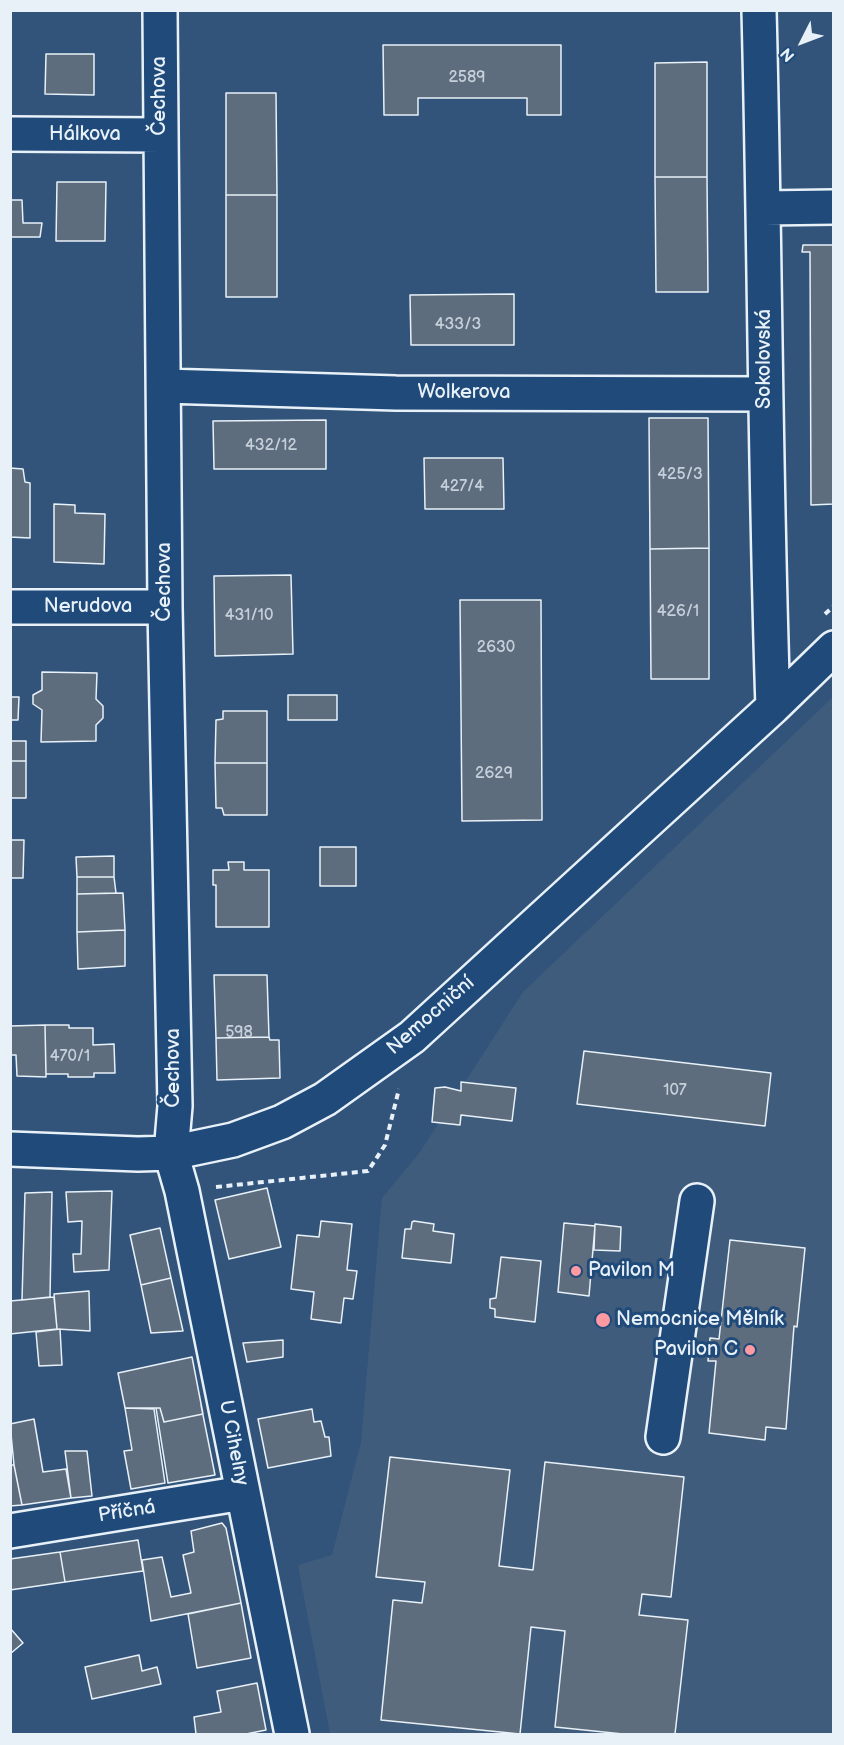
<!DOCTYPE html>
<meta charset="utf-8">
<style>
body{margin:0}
#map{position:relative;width:844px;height:1745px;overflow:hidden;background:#32547b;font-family:"Balsamiq Sans",sans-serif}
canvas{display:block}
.frame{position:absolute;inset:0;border:12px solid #e8f1f8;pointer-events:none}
.north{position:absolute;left:772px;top:12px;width:60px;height:60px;-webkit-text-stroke:4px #1f4a7a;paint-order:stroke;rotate:228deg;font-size:16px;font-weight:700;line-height:24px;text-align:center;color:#e8f1f8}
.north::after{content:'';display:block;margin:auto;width:21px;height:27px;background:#e8f1f8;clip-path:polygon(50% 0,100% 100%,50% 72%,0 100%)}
</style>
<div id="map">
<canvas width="844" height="1745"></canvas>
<div class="frame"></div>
<div class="north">N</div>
</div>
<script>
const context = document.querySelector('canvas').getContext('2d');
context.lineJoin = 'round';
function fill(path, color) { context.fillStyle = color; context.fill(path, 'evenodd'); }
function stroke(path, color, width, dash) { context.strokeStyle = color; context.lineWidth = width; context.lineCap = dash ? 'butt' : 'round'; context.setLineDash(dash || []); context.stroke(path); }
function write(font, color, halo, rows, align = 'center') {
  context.font = font + ' "Balsamiq Sans",sans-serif'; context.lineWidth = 6; context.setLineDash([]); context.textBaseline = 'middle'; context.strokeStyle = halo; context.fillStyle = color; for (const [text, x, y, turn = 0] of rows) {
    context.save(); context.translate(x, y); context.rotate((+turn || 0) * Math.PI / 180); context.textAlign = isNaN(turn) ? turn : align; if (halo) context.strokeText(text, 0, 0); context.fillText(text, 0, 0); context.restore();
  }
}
const built = new Path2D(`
 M833,697V1734H330L298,1565L332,1555L361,1442L382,1198L420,1152L523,992Z`);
const building = new Path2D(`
 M383,45H561V115H527V98H418V115H384Z
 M46,54H94V95L45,94Z
 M707,62V177H655V63Z
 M226,93H276L277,195H226Z
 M655,177H707L708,292H656Z
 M57,182H106L105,241H56Z
 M226,195H277V297H226Z
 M10,200H22L23,223H42L40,237H10Z
 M803,245H834V504L811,505L810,252H802Z
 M514,294V345H411L410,295Z
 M649,418H708L709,548L650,549Z
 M326,420V469H214L213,421Z
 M424,458H503L504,509H425Z
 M10,468L23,469L25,482L30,483V538L10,537Z
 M54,504L75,505V513L105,514L104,564L54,562Z
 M709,548V679H651L650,549Z
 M291,575L293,654L215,656L214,576Z
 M460,600H541L542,820L462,821Z
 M42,672L97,673L96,699L103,706V718L96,725V741L41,742L42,710L33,704V695L42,690Z
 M288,695H337V720H288Z
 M10,697H19L18,720H10Z
 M223,711H267V763H215L216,720L223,719Z
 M10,741H26V761H10Z
 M10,761H26V798H10Z
 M215,763H267V815H224L222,808H216Z
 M10,840H24L23,878H10Z
 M320,847H356V886H320Z
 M114,856V877H77L76,857Z
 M228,862H244V870H269V927H216V885H213V870H229Z
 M77,877H114L116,893L77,894Z
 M123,893L125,930L77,932V894Z
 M125,930V966L78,969L77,932Z
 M214,975H267L269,1037L216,1038Z
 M45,1025H69V1028H93V1045L114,1044L115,1073H94V1077H68V1074H46Z
 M45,1025L46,1077L17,1076L16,1055H10V1026Z
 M269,1037L270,1040H279L280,1078L217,1080L216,1038Z
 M584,1051L771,1073L765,1126L577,1104Z
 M461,1082L516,1088L512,1121L461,1115L460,1125L432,1122L435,1088L445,1087L461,1091Z
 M267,1188L281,1247L229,1259L215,1200Z
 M112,1191L109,1270L74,1272L73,1254H81L82,1221L68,1222L66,1192Z
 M52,1192L50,1297L22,1300L25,1193Z
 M321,1221L352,1224L347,1270L357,1271L353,1299L344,1298L341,1323L311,1319L314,1292L291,1289L297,1235L319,1237Z
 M414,1221L434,1224L433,1231L454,1234L451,1263L402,1258L405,1229H411L412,1222Z
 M564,1223L595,1226L589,1296L558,1292Z
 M595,1224L621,1227L620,1251L594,1250Z
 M160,1228L171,1278L141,1285L130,1235Z
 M730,1240L805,1248L797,1327L794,1326L786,1429L766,1427L765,1440L709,1433L716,1361H708L710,1338L719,1339Z
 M501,1257L541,1261L535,1322L495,1317V1309L490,1308V1299L496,1298Z
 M171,1278L183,1331L151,1333L141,1285Z
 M89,1291L90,1331L57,1329L54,1294Z
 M54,1297L57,1329L10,1334V1301Z
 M60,1329L62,1365L39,1366L36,1332Z
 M283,1340V1357L247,1362L243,1343Z
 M192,1357L203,1414L164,1422L160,1408H125L118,1373Z
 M201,1405L215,1475L168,1483L156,1408H160L164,1422L203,1414Z
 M125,1408L154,1409L165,1483L131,1489L124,1451L132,1450Z
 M312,1409L314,1422L321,1421L325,1437H329L331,1456L268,1468L258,1419Z
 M34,1419L43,1472L66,1469L71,1498L22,1505L14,1465L10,1424Z
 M65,1451H87L92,1496L71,1498Z
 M390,1457L510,1470L499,1566L533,1570L545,1462L684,1477L671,1597L642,1594L639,1615L688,1620L675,1734H623L555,1727L565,1631L531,1627L520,1734L381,1720L393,1600L422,1603L425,1582L376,1577Z
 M10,1465H14L22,1505L10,1506Z
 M222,1523L226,1528L241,1603L151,1621L142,1560L162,1557L171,1597L191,1593L183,1555L194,1552L191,1531Z
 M138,1540L143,1571L65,1582L60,1552Z
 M60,1552L65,1582L10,1590V1559Z
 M241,1603L251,1658L197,1668L188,1614Z
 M10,1628L23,1643L10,1654Z
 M139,1655L142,1671L157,1667L161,1684L92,1699L85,1667Z
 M257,1683L266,1730L246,1734H196L194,1717L221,1712L217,1691Z`);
const path = new Path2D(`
 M825,614L834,606
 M216,1187L368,1171L385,1145L399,1089`);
const minor = new Path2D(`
 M160,10L165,607L175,1106L171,1153L182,1191L292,1734
 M759,10C765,243 765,475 773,707
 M10,134L160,135
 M764,208L834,207
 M164,386L396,393L765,394
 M10,607H165
 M10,1149L138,1154L171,1153L233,1140L282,1122L325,1099L412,1037L773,707L834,648
 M663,1437L697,1201
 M10,1531L243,1493`);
const markers = [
 [576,1271,6,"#ff9aa2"],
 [603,1320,8,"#ff9aa2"],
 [750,1350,6,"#ff9aa2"]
];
const numberNames = [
 ["2589",467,78],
 ["433/3",458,325],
 ["432/12",271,446],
 ["425/3",680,475],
 ["427/4",462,487],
 ["426/1",678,612],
 ["431/10",249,616],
 ["2630",496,648],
 ["2629",494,774],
 ["598",239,1033],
 ["470/1",70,1057],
 ["107",675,1091]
];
const streetNames = [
 ["Čechova",160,96,-90],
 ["Hálkova",85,135],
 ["Sokolovská",765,359,-90],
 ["Wolkerova",464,393],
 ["Čechova",165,582,-90],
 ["Nerudova",88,607],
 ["Nemocniční",431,1016,-41],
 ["Čechova",174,1068,-90],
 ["U Cihelny",233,1443,79],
 ["Příčná",127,1512,-9]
];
const poiNames = [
 ["Pavilon M",588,1271],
 ["Nemocnice Mělník",616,1320],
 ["Pavilon C",738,1350,"right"]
];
fill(built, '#3f5c7c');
fill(building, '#5e6d7e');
stroke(building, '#e8f1f8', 1.5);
stroke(minor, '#e8f1f8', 38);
stroke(path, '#e8f1f8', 4, [6, 4.5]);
stroke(minor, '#1f4a7a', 33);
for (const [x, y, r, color] of markers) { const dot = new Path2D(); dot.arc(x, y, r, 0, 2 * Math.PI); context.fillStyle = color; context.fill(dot); stroke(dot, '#1f4a7a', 2); }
write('16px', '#c6d0da', null, numberNames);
write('20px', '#e8f1f8', '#1f4a7a', streetNames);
write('20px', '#e8f1f8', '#1f4a7a', poiNames, 'left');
</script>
